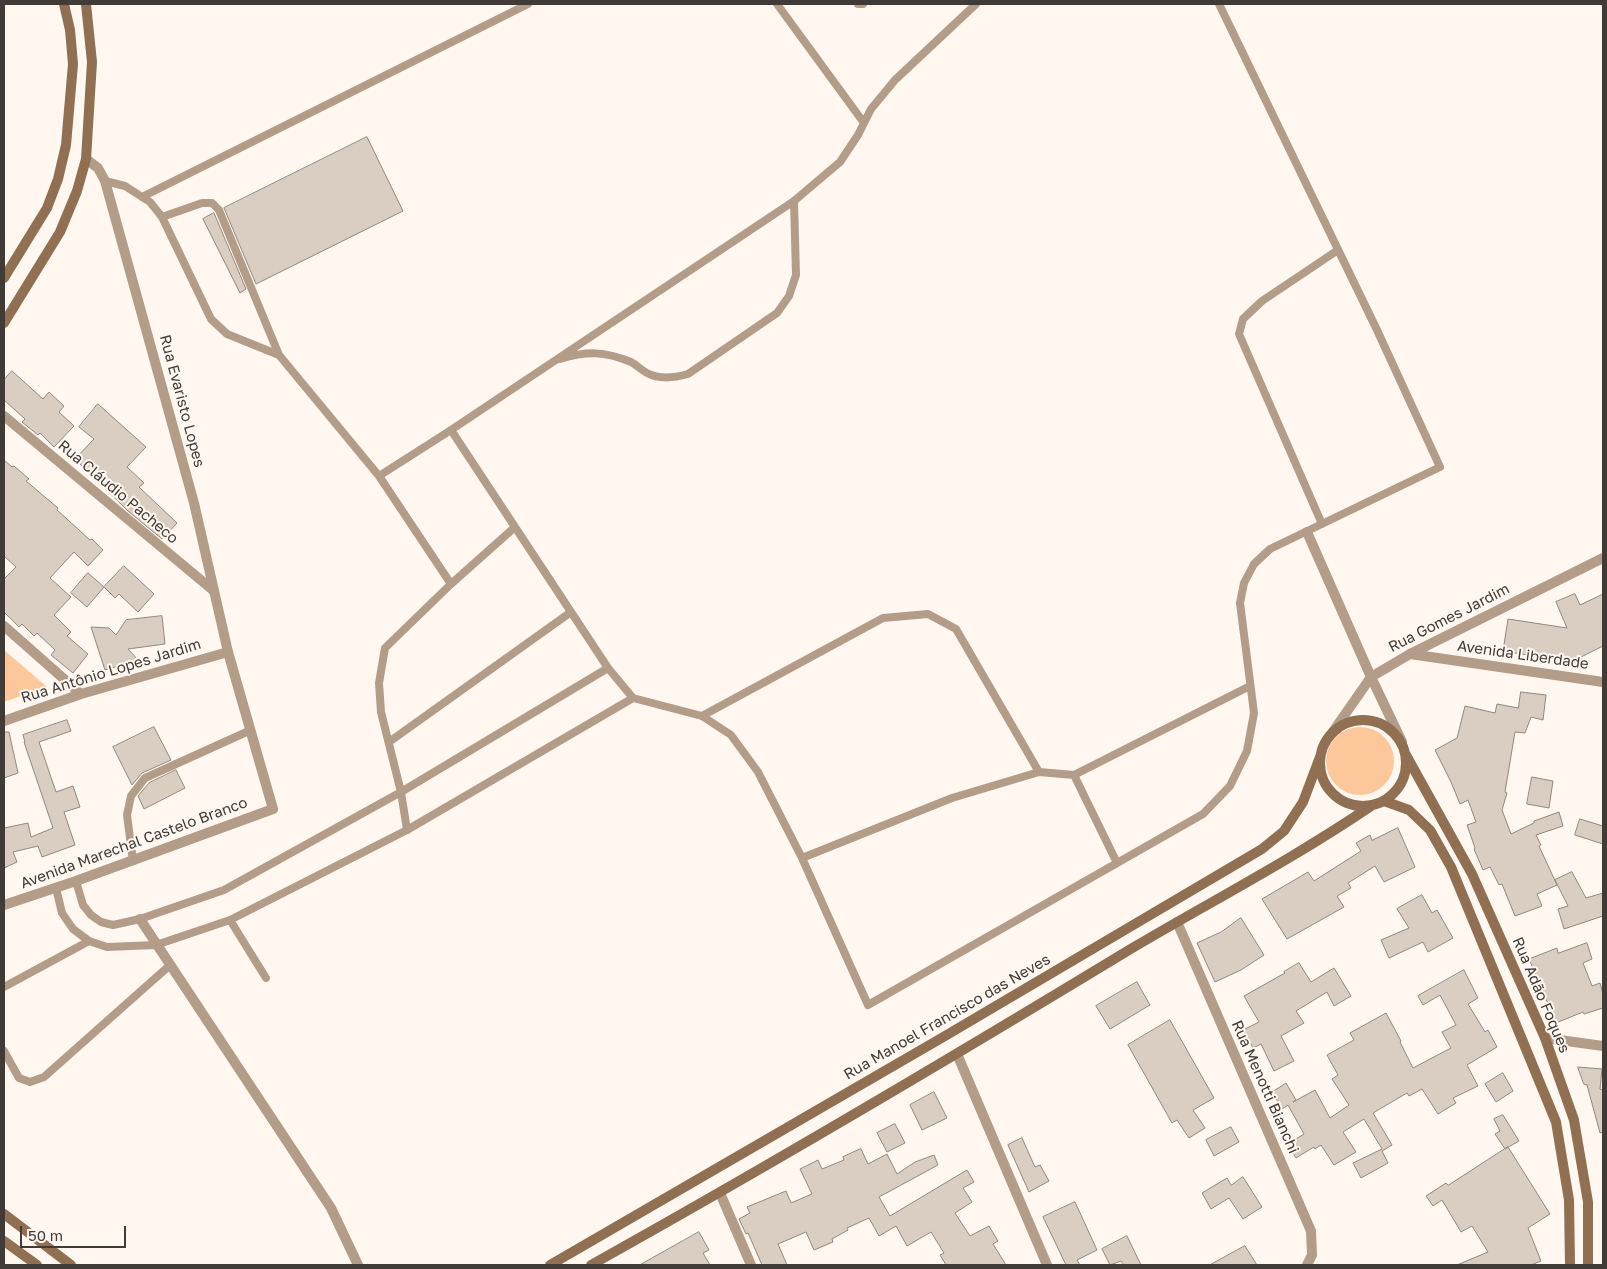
<!DOCTYPE html>
<meta charset="utf-8">
<style>
body{margin:0}
#map{position:relative;width:1607px;height:1269px;overflow:hidden;background:#fff7f0;font-family:"Golos Text",sans-serif}
canvas{display:block}
.frame{position:absolute;inset:0;border:5px solid #413b37;pointer-events:none}
.scale{position:absolute;left:20px;top:1226px;width:106px;height:22px;box-sizing:border-box;border:2px solid #413b37;border-top:0;padding-left:6px;font-size:15px;line-height:18px;white-space:nowrap;color:#413b37;-webkit-text-stroke:4px #fff7f0;paint-order:stroke}
</style>
<div id="map">
<canvas width="1607" height="1269"></canvas>
<div class="frame"></div>
<div class="scale">50 m</div>
</div>
<script>
const context = document.querySelector('canvas').getContext('2d');
context.lineJoin = 'round';
function fill(path, color) { context.fillStyle = color; context.fill(path, 'evenodd'); }
function stroke(path, color, width, dash) { context.strokeStyle = color; context.lineWidth = width; context.lineCap = dash ? 'butt' : 'round'; context.setLineDash(dash || []); context.stroke(path); }
function write(font, color, halo, rows, align = 'center') {
  context.font = font + ' "Golos Text",sans-serif'; context.lineWidth = 4; context.setLineDash([]); context.textBaseline = 'middle'; context.strokeStyle = halo; context.fillStyle = color; for (const [text, x, y, turn = 0] of rows) {
    context.save(); context.translate(x, y); context.rotate((+turn || 0) * Math.PI / 180); context.textAlign = isNaN(turn) ? turn : align; if (halo) context.strokeText(text, 0, 0); context.fillText(text, 0, 0); context.restore();
  }
}
const green = new Path2D(`
 M4,650L47,687L4,702Z
 M1326 761a34 34 0 1 1 68 0a34 34 0 1 1-68 0Z`);
const building = new Path2D(`
 M367,137L403,211L256,284L224,208Z
 M214,213L246,289L240,293L203,219Z
 M12,371L43,399L49,392L64,406L59,412L74,426L54,447L40,433L38,435L22,422L25,419L4,400V380Z
 M98,404L146,447L127,467L144,483L139,487L177,523L162,539L128,511L75,459L94,439L79,427Z
 M4,460L12,467L14,466L29,479L26,481L58,508L57,510L90,540L92,539L103,550L88,566L74,552L50,578L71,597L54,615L71,632L67,636L88,654L73,673L51,655L55,650L37,633L34,636L22,624L19,627L4,612V579L16,567L4,556Z
 M124,566L154,594L138,612L119,594L115,598L104,587Z
 M88,573L104,587L87,607L71,593Z
 M1575,594L1580,605L1603,594V646L1581,657L1584,664L1503,651L1508,619L1567,628L1556,602Z
 M162,616L165,644L128,649L138,660L105,670L91,627L109,628L116,635L126,620Z
 M1521,692L1546,695L1543,720L1531,717L1525,733L1515,732L1505,792L1507,793L1502,810L1511,834L1534,823V821L1559,812L1563,826L1536,835L1541,845L1539,846L1557,885L1537,894L1542,906L1515,916L1502,884L1499,885L1490,867L1483,870L1474,849L1475,848L1467,825L1476,822L1468,800L1460,804L1451,782L1435,750L1457,738L1465,706L1495,713L1497,704L1518,708Z
 M67,720L71,731L39,742L56,792L73,786L80,807L64,812L75,845L42,857L38,846L13,852L17,862L4,868V828L28,823L31,837L53,828L24,742H25L23,735Z
 M154,727L171,760L142,773L132,785L113,747Z
 M4,732H9L18,773L4,778Z
 M176,770L185,788L144,809L138,796L149,783Z
 M1532,777L1553,781L1549,808L1527,804Z
 M1580,819L1603,826V844L1575,835Z
 M1398,828L1415,867L1384,882L1375,866L1348,883L1351,888L1337,896L1344,907L1287,939L1262,899L1308,872L1314,881L1361,851L1356,843L1370,835L1372,840Z
 M1572,872L1586,898L1603,893V916L1564,929L1558,909L1568,906L1555,880Z
 M1422,895L1432,913L1437,910L1453,938L1428,952L1423,942L1389,958L1381,940L1409,928L1397,909Z
 M1241,918L1264,955L1241,970L1215,982L1197,943L1221,932Z
 M1587,943L1592,959L1583,963L1592,986L1600,983L1603,994V1008L1584,1014L1583,1012L1556,1023L1529,959L1557,948L1558,953Z
 M1299,963L1311,982L1334,968L1351,996L1334,1006L1327,992L1296,1011L1304,1023L1281,1036L1294,1061L1274,1071L1261,1044L1253,1048L1243,1030L1259,1022L1244,996L1285,973L1284,972Z
 M1464,970L1478,998L1468,1004L1485,1032L1488,1030L1497,1047L1467,1065L1478,1086L1453,1098L1456,1103L1438,1114L1422,1089L1409,1096L1407,1093L1373,1113L1392,1145L1382,1151L1388,1163L1361,1178L1353,1163L1382,1149L1364,1119L1343,1132L1356,1152L1334,1165L1321,1145L1315,1149L1314,1147L1296,1158L1288,1144L1304,1134L1288,1105L1282,1109L1272,1092L1286,1083L1296,1100L1293,1102L1315,1090L1330,1118L1349,1105L1332,1079L1338,1075L1327,1055L1354,1040L1350,1033L1386,1013L1401,1041L1400,1042L1413,1068L1451,1048L1442,1032L1456,1025L1440,995L1423,1005L1418,996Z
 M1137,982L1150,1005L1110,1029L1096,1006Z
 M1170,1020L1214,1098L1193,1110L1205,1128L1189,1138L1177,1120L1172,1123L1128,1045Z
 M1578,1067L1602,1069L1600,1089L1603,1090V1132L1600,1133L1587,1085L1584,1084Z
 M1503,1073L1513,1091L1496,1102L1485,1084Z
 M934,1092L947,1118L922,1130L910,1105Z
 M1503,1115L1519,1141L1505,1149L1495,1134L1500,1131L1494,1119Z
 M895,1124L905,1143L887,1152L877,1133Z
 M1231,1127L1239,1142L1214,1156L1206,1140Z
 M1022,1138L1035,1167L1040,1165L1049,1181L1029,1192L1008,1145Z
 M1508,1147L1550,1214L1528,1228L1541,1261L1531,1265H1457L1488,1252L1472,1226L1461,1232L1442,1200L1433,1206L1426,1196L1446,1183L1448,1185Z
 M861,1149L868,1164L887,1154L897,1174L915,1162L934,1155L938,1165L879,1197L890,1216L967,1170L974,1182L963,1188L972,1202L955,1213L970,1236L989,1226L998,1241L993,1244L1006,1265H946L940,1255L944,1253L931,1232L907,1246L896,1226L879,1236L869,1218L847,1228L848,1230L832,1239L833,1242L814,1250L806,1232L778,1244L787,1265H762L748,1233L746,1234L739,1219L750,1213L747,1207L786,1191L791,1203L812,1194L800,1169L818,1160L822,1169L844,1160L843,1157Z
 M1243,1177L1262,1207L1243,1219L1229,1198L1211,1209L1202,1193L1227,1178L1231,1185Z
 M1075,1202L1097,1250L1077,1260L1080,1265H1066L1043,1217Z
 M699,1232L709,1250L703,1253L710,1265H640Z
 M1127,1236L1141,1265H1124L1121,1261L1110,1265L1102,1249Z
 M1245,1246L1257,1265H1210Z`);
const service = new Path2D(`
 M777,4L864,123
 M858,4H863
 M976,4L895,80L871,109L858,135L840,162L794,201L451,430L608,668L633,698L702,716L731,735L758,772L802,858L868,1005L1203,814L1230,786L1247,751L1254,713L1240,603L1244,583L1254,564L1270,549L1440,467L1377,330L1219,4
 M105,181L125,186L150,202L162,217L211,319L227,334L279,355L379,476L451,430
 M142,197L528,4
 M162,217L202,203H212L219,210L279,355
 M560,359C587,351 604,351 631,362C637,365 641,370 647,373C660,380 674,378 688,374L777,313L789,296L796,275L794,201
 M379,476L451,584
 M1322,524L1239,334L1243,319L1262,301L1338,250
 M702,716L883,618L928,614L956,629L1039,772
 M389,742L571,612
 M1074,775L1117,863
 M407,830L401,792L381,712L379,683L385,648L451,584L515,527
 M802,858L952,798L1039,772L1074,775L1250,686
 M133,861L127,815L131,796L145,778L251,730
 M76,881L83,905L91,915L101,922L113,925L140,919L224,890L401,792L608,668
 M56,888L62,913L73,929L89,941L107,947L156,945L230,920L407,830L633,698
 M230,920L266,978
 M4,987L89,941
 M4,1051L19,1078L30,1082L44,1077L169,966`);
const minor = new Path2D(`
 M4,416L214,591
 M1307,532L1371,677
 M4,626L81,694
 M1410,654L1603,558
 M4,721L81,694L228,652
 M140,919L331,1208L358,1265
 M1177,922L1311,1231L1312,1255L1307,1265
 M720,1193L751,1265`);
const tertiary = new Path2D(`
 M1371,677L1402,742
 M1332,733L1371,677L1410,654L1603,682
 M4,905L76,881L273,809L228,652L194,503L105,181L98,168L86,159
 M1545,1038L1603,1046
 M957,1054L1047,1265`);
const secondary = new Path2D(`
 M4,278L47,208L58,179L66,145L73,64L70,30L64,4
 M4,323L60,232L77,191L86,159L92,62L86,4
 M1320 763a43 43 0 1 1 86 0a43 43 0 1 1-86 0Z
 M1406,755L1472,874L1545,1038L1574,1120L1588,1202V1265
 M1384,801L1409,810L1430,830L1451,867L1556,1122L1569,1200L1570,1265
 M4,1214L71,1265
 M4,1241L37,1265
 M550,1265L945,1036L1262,849L1284,831L1303,802L1320,757
 M591,1265C772,1164 951,1058 1129,950C1210,902 1293,859 1371,806`);
const streetNames = [
 ["Rua Evaristo Lopes",182,401,75],
 ["Rua Cláudio Pacheco",118,492,40],
 ["Rua Gomes Jardim",1449,618,-27],
 ["Avenida Liberdade",1523,655,8],
 ["Rua Antônio Lopes Jardim",111,671,-17],
 ["Avenida Marechal Castelo Branco",134,843,-20],
 ["Rua Adão Foques",1541,995,67],
 ["Rua Manoel Francisco das Neves",947,1017,-30],
 ["Rua Menotti Bianchi",1265,1087,66]
];
fill(green, '#fcc79a');
fill(building, '#dacdc1');
stroke(building, '#93877c', 1);
stroke(service, '#b39c88', 8);
stroke(minor, '#b39c88', 10);
stroke(tertiary, '#b39c88', 10);
stroke(secondary, '#906f52', 10);
write('15px', '#413b37', '#fff7f0', streetNames);
</script>
